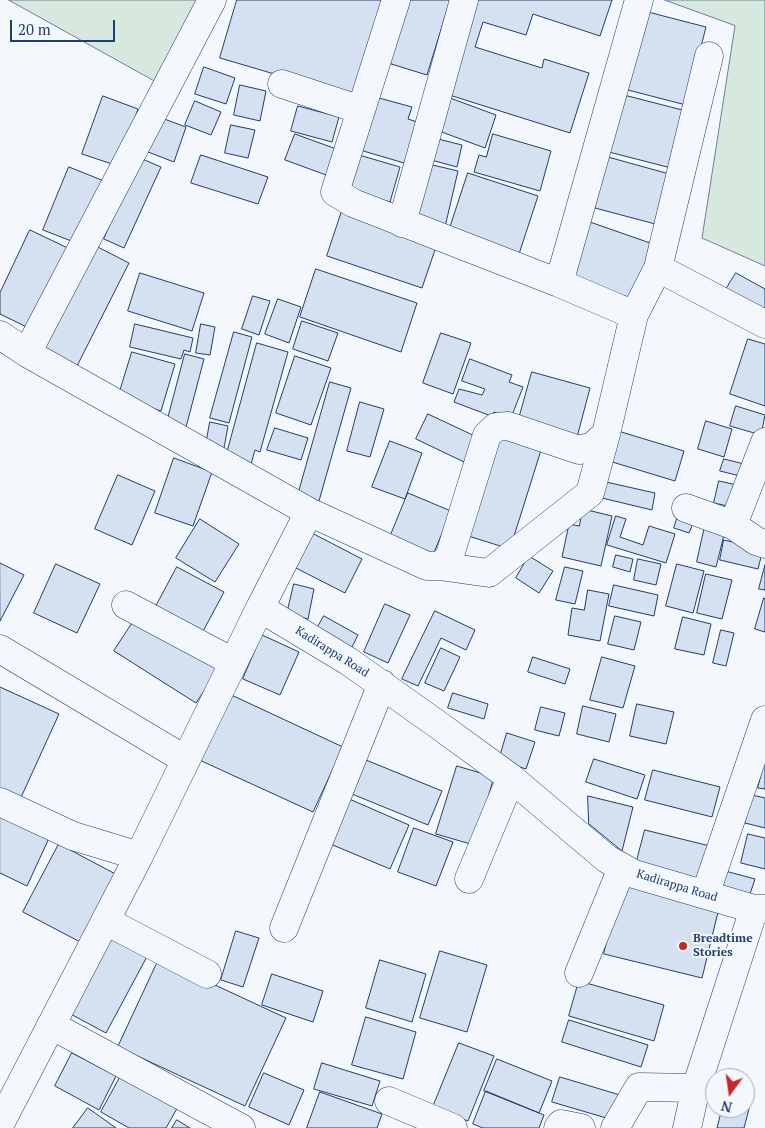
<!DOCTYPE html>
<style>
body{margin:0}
#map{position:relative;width:765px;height:1128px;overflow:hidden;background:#f4f7fb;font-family:"PT Serif",serif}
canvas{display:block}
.north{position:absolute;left:705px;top:1068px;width:50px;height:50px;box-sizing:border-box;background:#f4f7fb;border:1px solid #9eadc5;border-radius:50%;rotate:194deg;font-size:14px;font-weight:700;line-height:20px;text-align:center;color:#1d3f73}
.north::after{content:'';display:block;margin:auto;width:18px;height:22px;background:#c62828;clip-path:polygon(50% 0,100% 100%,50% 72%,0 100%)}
.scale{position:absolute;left:10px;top:20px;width:105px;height:22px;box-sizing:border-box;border:2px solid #1d3f73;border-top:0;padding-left:6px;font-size:15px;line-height:18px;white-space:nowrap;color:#1d3f73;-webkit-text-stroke:4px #f4f7fb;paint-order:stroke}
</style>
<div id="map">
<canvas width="765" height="1128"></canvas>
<div class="north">N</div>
<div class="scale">20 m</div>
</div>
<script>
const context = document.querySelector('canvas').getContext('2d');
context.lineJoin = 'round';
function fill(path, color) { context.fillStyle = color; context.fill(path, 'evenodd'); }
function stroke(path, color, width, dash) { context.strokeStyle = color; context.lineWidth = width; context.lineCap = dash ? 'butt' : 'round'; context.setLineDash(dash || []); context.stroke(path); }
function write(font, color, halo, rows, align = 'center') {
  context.font = font + ' "PT Serif",serif'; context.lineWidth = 4; context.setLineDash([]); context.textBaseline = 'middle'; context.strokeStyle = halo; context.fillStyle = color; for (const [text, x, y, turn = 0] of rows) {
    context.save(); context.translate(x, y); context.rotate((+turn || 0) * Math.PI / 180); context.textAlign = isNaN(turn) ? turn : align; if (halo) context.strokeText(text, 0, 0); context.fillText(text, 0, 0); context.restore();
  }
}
const green = new Path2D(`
 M9,0H197L157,82Z
 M665,0H765V266L702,238L735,26Z`);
const building = new Path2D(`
 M237,0H385L356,98L220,58Z
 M403,0H450L427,75L385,62Z
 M472,0H612L600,36L533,14L526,35L483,22L475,47L542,68L544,59L589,73L570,133L443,93Z
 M644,11L706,27L686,105L624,89Z
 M204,67L235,78L226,104L195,94Z
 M240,85L266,91L260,121L234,115Z
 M368,95L412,107L408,119L423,124L411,165L353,148Z
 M624,95L690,112L675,169L609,152Z
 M103,96L138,109L118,166L82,154Z
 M450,98L496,115L485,148L439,131Z
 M195,101L221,112L211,135L185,125Z
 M298,106L339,117L332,142L291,131Z
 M156,116L186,127L174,162L143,150Z
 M231,125L255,130L248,158L225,153Z
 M295,134L339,150L329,176L285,160Z
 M493,134L551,151L540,191L474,172L479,155L486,157Z
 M430,137L462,145L457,167L424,158Z
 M352,153L400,167L390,202L342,188Z
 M201,155L268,177L258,204L191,183Z
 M608,157L673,175L659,225L595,208Z
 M140,158L161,167L124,248L104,239Z
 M420,162L458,171L445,227L407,217Z
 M69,167L104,181L79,244L43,230Z
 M468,173L538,196L519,254L449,231Z
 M343,208L438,241L422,288L327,256Z
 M587,221L653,244L634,299L567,276Z
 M30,230L74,251L35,331L0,314V293Z
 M90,243L129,263L77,366L37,347Z
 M316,269L417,303L401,352L300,317Z
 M140,273L204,293L192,331L128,311Z
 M736,273L765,289V313L725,291Z
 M253,296L270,301L259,335L242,329Z
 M278,299L301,307L289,343L265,334Z
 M302,321L338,333L328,361L293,349Z
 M135,324L193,338L190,352L184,350L181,359L130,347Z
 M201,324L215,327L210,355L196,353Z
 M234,332L252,337L229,423L210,418Z
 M441,333L471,343L453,394L423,383Z
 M748,339L765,344V406L730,394Z
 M257,343L288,352L260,452L255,450L251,464L226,457Z
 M132,352L175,364L161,411L118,398Z
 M185,354L204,359L185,431L166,426Z
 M295,356L331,368L311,425L276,413Z
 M470,359L512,375L509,382L523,387L511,418L494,412L491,416L454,402L459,389L482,395L485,389L462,381Z
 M532,372L590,388L576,441L517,426Z
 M330,382L351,388L319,501L298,495Z
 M360,402L384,409L370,457L347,451Z
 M736,406L765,415L761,435L730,426Z
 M428,414L477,437L464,462L416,439Z
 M706,421L732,429L724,457L698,449Z
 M210,422L228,426L224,448L206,445Z
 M275,428L308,438L301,460L267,450Z
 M618,431L684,451L675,481L609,461Z
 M497,433L542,447L510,549L465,535Z
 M390,441L422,453L405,499L372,487Z
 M174,458L212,472L193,526L155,513Z
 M724,459L748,465L744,477L720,471Z
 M118,475L155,491L132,545L95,529Z
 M719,481L737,485L732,507L714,503Z
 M606,482L655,493L652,510L602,498Z
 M408,493L451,511L431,560L388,542Z
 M583,509L612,516L601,566L562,557L569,524L579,526Z
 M679,513L695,519L689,533L674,528Z
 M616,516L626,519L620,537L643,545L649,526L675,534L666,563L607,545Z
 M200,519L239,544L215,582L176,558Z
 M705,526L725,531L716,567L697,562Z
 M308,531L362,559L345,593L290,565Z
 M724,540L763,549L758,569L720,560Z
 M616,555L633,559L630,572L613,567Z
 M529,556L553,571L539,593L516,578Z
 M638,559L661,564L656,585L634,580Z
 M0,563L24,575L0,621Z
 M56,564L100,584L77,633L34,613Z
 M677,564L704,571L693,613L666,606Z
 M765,565V590L759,589Z
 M177,567L224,592L200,637L153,612Z
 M565,567L583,571L575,604L556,600Z
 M706,574L732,580L722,619L697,613Z
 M294,584L314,589L308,619L287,614Z
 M614,585L658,595L654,616L609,606Z
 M588,590L609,594L600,641L568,635L572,608L584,610Z
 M764,598L765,599V632L755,629Z
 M385,604L410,615L388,663L364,652Z
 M435,611L475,630L466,650L441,638L418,686L402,679Z
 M137,616L220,667L196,703L114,651Z
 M324,616L358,635L350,651L315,632Z
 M615,616L641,622L634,650L608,644Z
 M683,617L711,624L704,655L675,649Z
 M721,630L734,633L726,666L713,663Z
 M262,635L299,652L280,695L243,679Z
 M441,648L460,657L444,691L425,683Z
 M533,657L570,669L565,684L528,672Z
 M602,657L635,666L623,708L590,700Z
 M0,687L59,714L18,804L0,796Z
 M225,692L343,747L313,812L195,758Z
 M453,693L488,704L484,719L448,708Z
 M637,704L674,712L666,744L630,736Z
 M583,706L616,714L609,742L577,734Z
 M541,707L565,713L559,736L535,730Z
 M507,733L535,742L526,769L499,760Z
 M361,758L442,791L428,825L347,792Z
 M594,759L645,775L637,799L586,782Z
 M764,765H765V789L758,788Z
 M457,766L494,777L474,845L436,834Z
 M653,770L720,787L712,817L645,800Z
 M752,795L765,798V828L745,823Z
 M588,796L633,807L622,851L589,824Z
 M347,798L409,825L390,869L328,843Z
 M0,814L50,836L27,886L0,873Z
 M414,828L453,842L436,886L398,872Z
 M645,830L714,847L706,882L636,864Z
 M748,834L765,838V869L741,863Z
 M59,844L121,877L86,945L23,912Z
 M718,869L755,879L750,894L714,883Z
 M621,884L719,908L702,978L604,954Z
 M109,929L150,951L106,1033L65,1011Z
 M236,931L259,938L243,987L221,980Z
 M440,951L487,965L467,1032L420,1018Z
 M159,959L286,1018L245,1106L118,1047Z
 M380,960L426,974L412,1022L366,1008Z
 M272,974L323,991L313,1022L262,1005Z
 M579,981L664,1005L654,1041L569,1016Z
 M366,1017L416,1032L403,1079L352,1065Z
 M569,1020L648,1045L641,1067L562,1042Z
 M459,1043L494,1056L468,1121L433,1107Z
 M72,1053L116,1076L99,1110L55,1086Z
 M497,1059L552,1081L539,1113L484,1091Z
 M322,1063L380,1081L372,1106L314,1089Z
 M123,1072L180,1103L166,1128H129L101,1112Z
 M264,1073L304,1090L289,1125L249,1107Z
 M560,1077L620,1095L613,1120L552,1102Z
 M486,1091L544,1115L539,1128H483L473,1124Z
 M320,1092L382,1114L377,1128H307Z
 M745,1104L750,1105L744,1128H717L722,1108H745Z
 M88,1108L116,1128H73Z
 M177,1120L190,1128H172Z`);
const minor = new Path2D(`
 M396,0L335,192L353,203L559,283L634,315
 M282,84L361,110
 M402,223L464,0
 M658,268L765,324
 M559,283L639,0
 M0,335L27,353L309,512
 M27,353L212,0
 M686,508L733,525L756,541L765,544
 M733,525L765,442
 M439,566L489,573L590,493L606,434
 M126,605L233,662
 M260,608L309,512L427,566H439L449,558L487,435L496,427L508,426L579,450L593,446L606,434L634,315L658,268L709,56
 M0,649L186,760
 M0,802L73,836L139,856L260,608L348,661L437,724L511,778L607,859L634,874L754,909H765
 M469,879L511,778
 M705,895L765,720
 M106,921L207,974
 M284,928L382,684
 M579,973L622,868
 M51,1025L241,1128
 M389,1101L453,1128
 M0,1124L139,856
 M558,1128L561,1124L581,1128
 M615,1128L639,1087L696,1088
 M687,1128L696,1088L754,909`);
const markers = [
 [683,946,5,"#c62828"]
];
const streetNames = [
 ["Kadirappa Road",332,652,32],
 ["Kadirappa Road",677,886,17]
];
const poiNames = [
 ["Breadtime",693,939],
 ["Stories",693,953]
];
fill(green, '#d7e8df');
stroke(green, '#687fa3', 1);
fill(building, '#d5e0f0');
stroke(building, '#1d3f73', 1);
stroke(minor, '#1d3f73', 29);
stroke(minor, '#f4f7fb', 28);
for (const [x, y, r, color] of markers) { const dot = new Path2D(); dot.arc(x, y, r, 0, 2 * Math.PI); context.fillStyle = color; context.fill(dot); stroke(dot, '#f4f7fb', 2); }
write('12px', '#1d3f73', '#f4f7fb', streetNames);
write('bold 12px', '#1d3f73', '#f4f7fb', poiNames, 'left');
</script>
